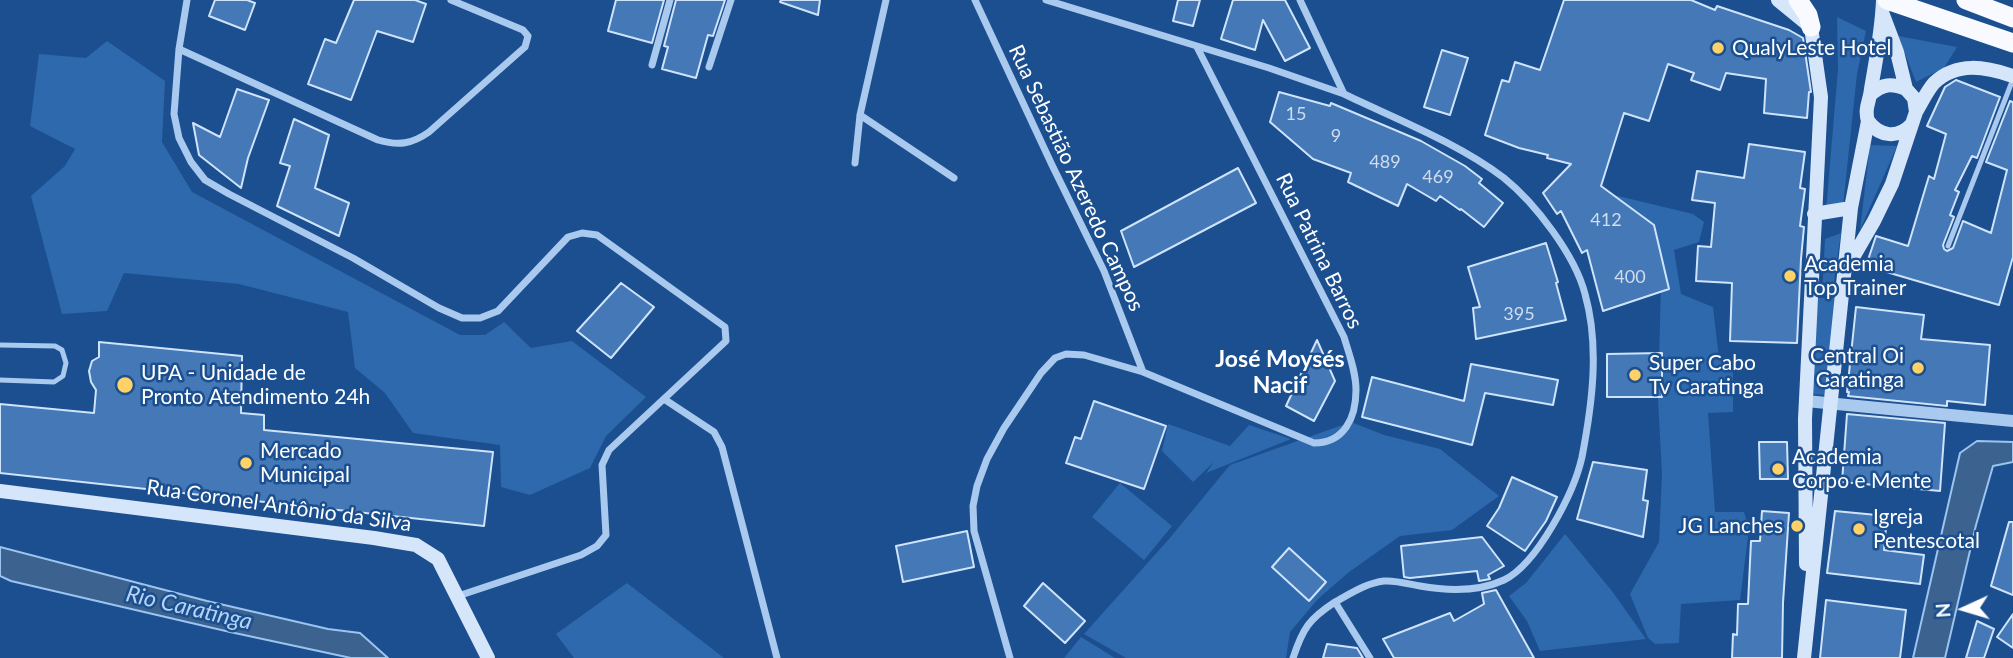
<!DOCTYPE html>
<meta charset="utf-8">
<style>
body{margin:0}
#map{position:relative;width:2013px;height:658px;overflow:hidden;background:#1b4f8f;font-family:Lato,sans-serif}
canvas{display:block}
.north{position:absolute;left:1929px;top:574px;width:70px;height:70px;-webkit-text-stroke:5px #1b4f8f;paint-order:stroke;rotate:266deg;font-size:19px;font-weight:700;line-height:28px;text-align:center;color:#fff}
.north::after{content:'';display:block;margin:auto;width:24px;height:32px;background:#fff;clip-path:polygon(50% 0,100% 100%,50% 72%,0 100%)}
</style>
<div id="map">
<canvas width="2013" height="658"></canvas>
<div class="north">N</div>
</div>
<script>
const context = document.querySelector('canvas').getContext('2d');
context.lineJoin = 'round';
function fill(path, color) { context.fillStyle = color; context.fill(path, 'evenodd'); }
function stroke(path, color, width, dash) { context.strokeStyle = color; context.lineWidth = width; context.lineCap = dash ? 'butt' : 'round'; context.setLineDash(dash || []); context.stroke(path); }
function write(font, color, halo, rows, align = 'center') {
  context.font = font + ' Lato,sans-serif'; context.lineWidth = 5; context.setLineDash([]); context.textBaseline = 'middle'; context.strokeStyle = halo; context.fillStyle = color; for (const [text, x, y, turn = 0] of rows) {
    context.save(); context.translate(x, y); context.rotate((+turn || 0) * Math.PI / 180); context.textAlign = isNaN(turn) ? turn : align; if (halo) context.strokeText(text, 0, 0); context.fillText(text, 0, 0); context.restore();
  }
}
const green = new Path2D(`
 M1837,17L1866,31L1857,74L1843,206L1826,211L1838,69Z
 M1898,36L1957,47L1944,68L1916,82Z
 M107,41L165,81L162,142L192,192L460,335H485L504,322L531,348L572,341L646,397L606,436L590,468L530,495L501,487L500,445L413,433L385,393L355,368L348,312L239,284L124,273L107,311L62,314L31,196L65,166L75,149L30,126L39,54L86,58Z
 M1870,145L1897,146L1860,230Z
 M1614,195L1693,214L1704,222L1699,242L1674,250L1681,294L1713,307L1719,358L1733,370V412L1708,413L1715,512H1744L1749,529L1740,600L1681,604L1679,643L1655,644L1648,638L1630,594L1659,542L1662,474L1658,399L1661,284L1642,230Z
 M1841,233L1832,295L1822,296L1825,239Z
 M1818,298H1837L1828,395L1809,394Z
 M1351,422L1384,435L1440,449L1499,496L1452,530L1400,536L1349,572L1318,599L1290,632L1286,658H1126L1084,634L1169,539L1230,465Z
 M1168,424L1230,446L1249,425L1291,439L1206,473L1214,462L1193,482L1162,451Z
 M1120,483L1172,526L1144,560L1092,517Z
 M1565,534L1612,591L1646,639L1540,651L1527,621L1509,596L1526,583Z
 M627,583L724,658H574L556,634Z
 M1081,637L1115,658H1064Z`);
const water = new Path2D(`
 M1977,441L2013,442V462L1993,466L1976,525L1945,658H1913L1960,453Z
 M0,547L207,601L328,629L360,633L388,658H351L230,632L11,581L0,576Z`);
const building = new Path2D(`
 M215,0H247L255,3L245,30L209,16Z
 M354,0H415L426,4L413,42L377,31L351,100L308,84L325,39L336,43Z
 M616,0H664L652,43L608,31Z
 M676,0H725L713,36L708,35L696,78L662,69L668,47L664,46Z
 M781,0H820L818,15L780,2Z
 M1178,0H1200L1193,26L1173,21Z
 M1233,0H1285L1310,48L1285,61L1263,20L1255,50L1221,39Z
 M1564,0H1691L1715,10L1717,6L1789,30L1803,38L1811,92H1809L1807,118L1764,113L1766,79L1726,73L1720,90L1691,80L1694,73L1668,64L1649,121L1624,113L1601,186L1654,225L1669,289L1603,311L1587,250L1582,253L1561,211L1557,214L1543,193L1571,164L1547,158L1548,155L1519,148L1485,135L1502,80L1509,82L1515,62L1540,70Z
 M1442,50L1468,58L1450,115L1424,107Z
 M1956,80L2000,97L1977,158L1972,156L1955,190L1959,192L1950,215L1954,217L1943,245L1944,249L1947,251L1953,248L1963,221L1991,233L2007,170L1986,162L2010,101L2013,102V257L1999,305L1866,266L1876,236L1908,246L1929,176L1934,179L1946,134L1927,126L1945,87Z
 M237,89L269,100L248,158L241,188L199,155L193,123L220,137Z
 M1279,92L1330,106L1331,103L1421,141L1465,166L1482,179L1479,183L1503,203L1484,227L1461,209L1460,210L1440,196L1436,201L1407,184L1398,206L1348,182L1351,173L1313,159L1270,122Z
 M294,119L329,135L315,188L349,203L339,236L277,206L290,166L280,163Z
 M1749,144L1805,152L1800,188L1805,189L1800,226L1804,227L1801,259L1797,343L1730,341L1732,283L1696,281L1698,246L1711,247L1715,203L1692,200L1697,171L1744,178Z
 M1238,168L1256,203L1134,267L1121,231Z
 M1546,243L1558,282L1556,283L1566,320L1476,339L1473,308L1480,307L1468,267Z
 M621,283L654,307L611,358L577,331Z
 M1856,307L1924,315L1921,339L1990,345L1985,405L1947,401V406L1848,396L1849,392H1847Z
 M1317,340L1335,381L1314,421L1286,406Z
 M99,342L242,356L241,413L264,415V430L493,452L484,526L0,473V404L94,413L96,390L91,382L89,371L92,361L99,357Z
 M1662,353V397H1607V354Z
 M1471,364L1558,380L1553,405L1485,393L1472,445L1362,417L1372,377L1464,401Z
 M1094,401L1166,426L1144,489L1066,463L1075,437L1081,439Z
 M1847,414L1945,423L1940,491L1842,482Z
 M1759,442H1787L1788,479H1760Z
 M1593,462L1647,470L1643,500L1648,501L1643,537L1577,519Z
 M1512,477L1557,497L1546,521L1525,551L1487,526L1499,508Z
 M1762,511L1789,513L1783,603L1782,658H1732L1733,634L1737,635L1738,604H1748L1751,541H1760Z
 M1835,511L1887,516L1884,550L1924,555L1920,584L1827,573Z
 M2009,522H2013V595L1991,586Z
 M967,531L974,567L903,582L896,546Z
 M1482,537L1504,566L1488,575L1490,579L1479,581L1477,571L1410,578L1404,577L1401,546Z
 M1289,548L1326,582L1309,601L1272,567Z
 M1043,583L1085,621L1065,643L1024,606Z
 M1496,590L1534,658H1394L1383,639L1450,613L1454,621L1484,604L1482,593Z
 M1826,600L1906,610L1900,658H1820Z
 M2013,614V648L1997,637Z
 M1977,621L1994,629L1984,658H1966Z
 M1327,644L1357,648L1363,658H1323Z`);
const service = new Path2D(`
 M1948,246L2013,79
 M0,345L55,346L62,350L66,363L63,376L54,382L0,380`);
const minor = new Path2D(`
 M187,0L179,49L174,114L179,138L191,162L205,180L229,194L353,258L439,308L462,318H480L498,311L568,237L582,233L597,235L725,327L726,341L609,450L602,465L606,535L597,546L581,555L458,596
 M975,0L1052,165L1104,271L1143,372
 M1046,0L1269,68L1344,94
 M1300,0L1344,94C1396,119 1458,143 1504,178C1535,203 1575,255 1585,294C1600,347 1592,405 1582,457C1574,493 1537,564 1504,580C1478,592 1448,591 1420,586C1409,584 1395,580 1384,581C1366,583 1350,594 1335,602L1370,658
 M179,49L378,140C399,146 412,144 429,132L525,47L528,36L523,30L451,0
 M652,65L670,0
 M709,67L731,0
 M860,115L954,178
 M855,163L860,115L886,0
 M664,399L714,432L722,447L777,658
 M1010,658L974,531L973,506L977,486L987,459L1004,428L1041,373L1055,358L1066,354L1084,355L1143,372L1314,443C1344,443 1356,418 1356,390C1356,372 1349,354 1344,337L1197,47
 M1293,658C1303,628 1309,619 1335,602`);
const tertiary = new Path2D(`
 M1806,401L2013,421`);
const secondary = new Path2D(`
 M1778,0L1811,27L1821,97L1805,419L1806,564
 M1871,94C1883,84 1891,83 1906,89
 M1916,112C1922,102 1927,91 1934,83C1957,61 1986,67 2013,76
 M1868,121C1880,137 1898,139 1912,124
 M1814,214L1851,208
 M1848,266L1874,221L1892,184L1916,112L1914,98L1906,89L1897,52L1883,15
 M0,491L374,538L416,545L438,559L488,658
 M1804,658L1851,208L1868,121C1864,108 1870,101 1871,89C1876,59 1882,30 1883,0`);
const trunk = new Path2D(`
 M1798,0L1808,15L1811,27
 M1887,0L2013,43
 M1966,0L2013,18`);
const markers = [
 [1718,48,7,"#ffd166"],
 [1790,276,7,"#ffd166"],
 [1918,368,7,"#ffd166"],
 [1635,375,7,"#ffd166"],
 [125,385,9,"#ffd166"],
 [246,463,7,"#ffd166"],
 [1778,469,7,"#ffd166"],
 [1797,526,7,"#ffd166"],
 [1859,529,7,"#ffd166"]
];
const numberNames = [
 ["15",1296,114],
 ["9",1336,136],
 ["489",1385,162],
 ["469",1438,177],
 ["412",1606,220],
 ["400",1630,277],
 ["395",1519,314]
];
const poiNames = [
 ["QualyLeste Hotel",1732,48],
 ["Academia",1804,264],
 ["Top Trainer",1804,288],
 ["Central Oi",1904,356,"right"],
 ["Caratinga",1904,380,"right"],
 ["Super Cabo",1649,363],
 ["Tv Caratinga",1649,387],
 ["UPA - Unidade de",141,373],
 ["Pronto Atendimento 24h",141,397],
 ["Mercado",260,451],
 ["Municipal",260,475],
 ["Academia",1792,457],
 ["Corpo e Mente",1792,481],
 ["Igreja",1873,517],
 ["Pentescotal",1873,541],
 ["JG Lanches",1783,526,"right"]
];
const streetNames = [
 ["Rua Sebastião Azeredo Campos",1076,178,65],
 ["Rua Patrina Barros",1319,251,64],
 ["Rua Coronel Antônio da Silva",279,506,8]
];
const neighbourhoodNames = [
 ["José Moysés",1280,360],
 ["Nacif",1280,386]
];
const waterNames = [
 ["Rio Caratinga",189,608,13]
];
fill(green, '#2e69ad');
fill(water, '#3c6290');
stroke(water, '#9cc4f0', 2);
fill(building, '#4478b7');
stroke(building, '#cfe3fa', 2);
stroke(service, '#a9c9ee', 5);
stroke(minor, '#a9c9ee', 7);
stroke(tertiary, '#a9c9ee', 12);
stroke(secondary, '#d6e6fa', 14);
stroke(trunk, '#f8faff', 19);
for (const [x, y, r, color] of markers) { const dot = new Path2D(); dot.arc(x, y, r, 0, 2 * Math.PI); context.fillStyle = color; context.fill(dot); stroke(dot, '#1b4f8f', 2.5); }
write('18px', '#d0dded', null, numberNames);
write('21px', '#fff', '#1b4f8f', poiNames, 'left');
write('21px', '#fff', '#1b4f8f', streetNames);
write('bold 23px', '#fff', '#1b4f8f', neighbourhoodNames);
write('italic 23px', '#b5d3f5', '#1b4f8f', waterNames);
</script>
